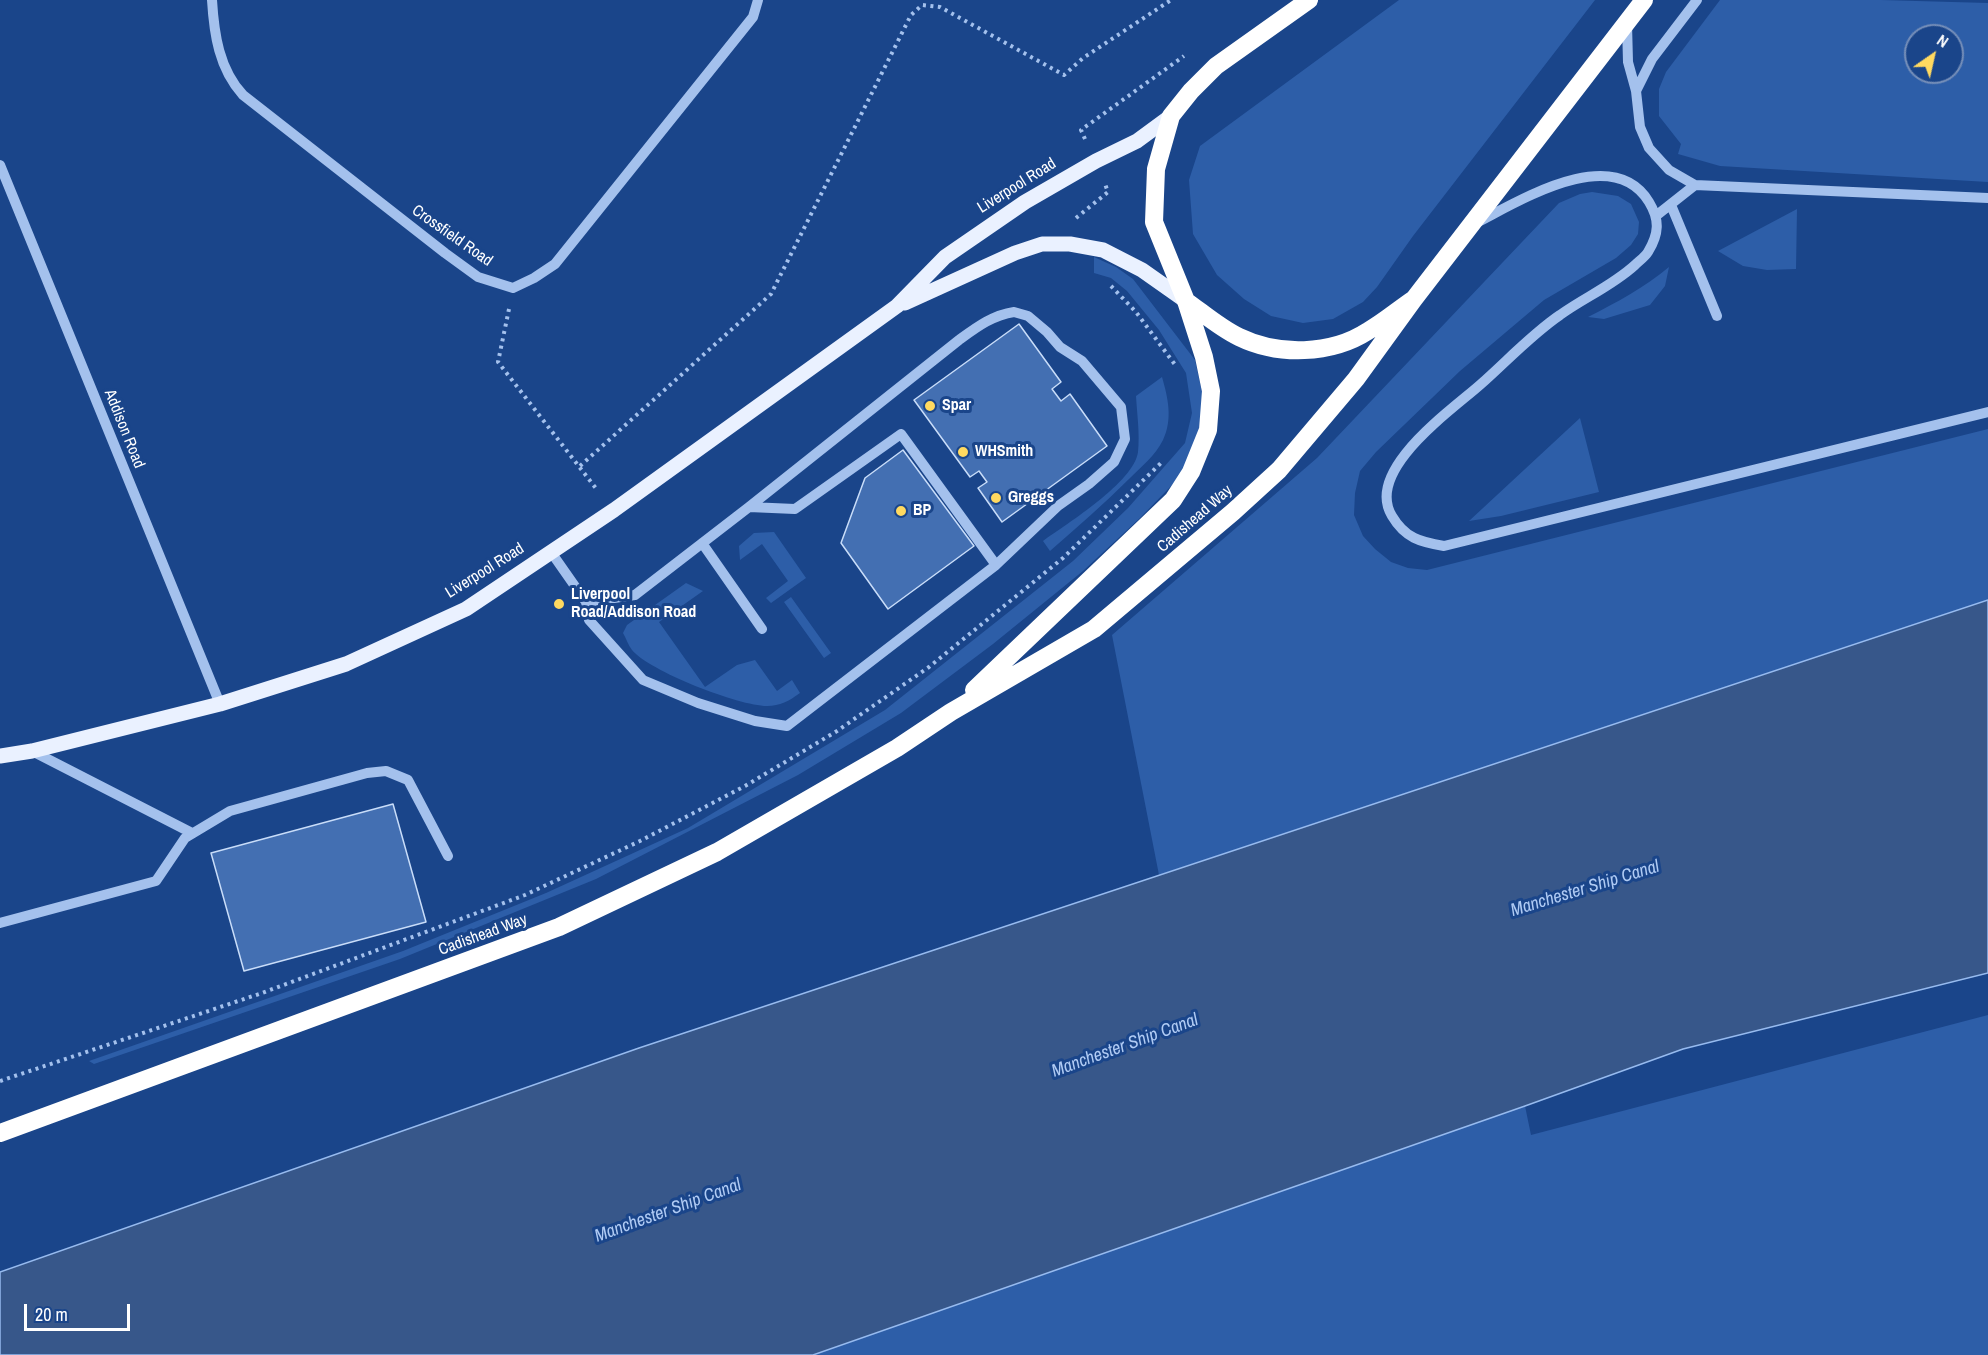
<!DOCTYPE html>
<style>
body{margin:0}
#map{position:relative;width:1988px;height:1355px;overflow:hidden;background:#1a458a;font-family:"Archivo Narrow",sans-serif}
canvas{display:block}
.north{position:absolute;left:1904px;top:24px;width:60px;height:60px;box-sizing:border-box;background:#1a458a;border:2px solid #768fb9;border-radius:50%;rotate:34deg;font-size:16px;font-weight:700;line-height:24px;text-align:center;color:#fff}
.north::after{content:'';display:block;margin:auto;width:21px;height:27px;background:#ffd960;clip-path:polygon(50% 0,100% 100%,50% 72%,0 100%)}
.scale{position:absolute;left:24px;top:1304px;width:106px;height:27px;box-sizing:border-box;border:3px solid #fff;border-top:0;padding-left:8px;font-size:18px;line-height:21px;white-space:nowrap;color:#fff;-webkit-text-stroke:4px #1a458a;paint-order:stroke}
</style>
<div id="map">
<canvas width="1988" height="1355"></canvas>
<div class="north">N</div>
<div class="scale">20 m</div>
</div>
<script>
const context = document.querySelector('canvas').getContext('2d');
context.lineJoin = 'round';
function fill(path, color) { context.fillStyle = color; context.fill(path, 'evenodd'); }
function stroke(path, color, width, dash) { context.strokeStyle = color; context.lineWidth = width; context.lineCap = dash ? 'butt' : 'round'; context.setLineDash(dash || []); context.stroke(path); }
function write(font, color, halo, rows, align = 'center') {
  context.font = font + ' "Archivo Narrow",sans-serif'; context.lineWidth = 6; context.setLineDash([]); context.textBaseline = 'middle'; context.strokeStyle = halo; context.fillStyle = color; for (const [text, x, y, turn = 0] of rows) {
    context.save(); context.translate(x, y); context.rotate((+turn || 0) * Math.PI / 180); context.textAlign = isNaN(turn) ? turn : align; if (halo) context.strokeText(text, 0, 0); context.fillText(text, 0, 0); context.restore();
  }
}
const green = new Path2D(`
 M1399,0H1595L1413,236L1377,287L1363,302L1333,319L1303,323L1271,316L1244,299L1217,275L1193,234L1189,180L1200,146Z
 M1720,0H1881L1988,3V182L1720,166L1678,154L1681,144L1659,116V89L1666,72ZM1916,36H1952V72H1916Z
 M1592,192L1618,196L1631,204L1639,222L1638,234L1631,245L1616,258L1544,300L1460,371L1376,452L1360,471L1355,493L1354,515L1363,536L1375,549L1391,562L1408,568L1427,570L1988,429V600L1159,875L1112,635L1317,458L1559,203L1580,194Z
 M1797,209L1796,269L1767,270L1743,266L1718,251Z
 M1094,257L1116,267L1133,279L1195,360L1206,410L1196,451L1173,484L1140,518L1083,571L993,644L901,713L798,775L596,879L400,959L94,1064L89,1061L403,951L546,893L688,828L885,710L1073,561L1128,508L1185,443L1192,413L1186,373L1159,330L1127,291L1111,278L1094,273Z
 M1669,267L1665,286L1650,305L1604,319L1588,317C1617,302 1644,288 1669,267Z
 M1162,377C1168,398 1173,419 1163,440C1155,456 1141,467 1129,479C1104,504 1077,527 1050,551L1043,541C1068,523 1134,482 1138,452C1140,434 1137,414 1136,396Z
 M1580,418L1599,492L1501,516L1469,521Z
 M774,532L806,578L771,603L766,598L788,581L762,544L740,560L739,546L754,533Z
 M686,583L703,591L659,622L705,687L737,665L755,660L777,691L792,680L800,693C789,701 780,706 767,706C739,706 649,671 632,650C628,645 626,638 623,633L627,625Z
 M791,597L831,653L824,658L784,602Z
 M1988,1015V1355H813L1525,1106L1531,1135Z`);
const water = new Path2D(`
 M1988,600V973L1683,1049L1525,1106L813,1355H0V1272L639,1048Z`);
const building = new Path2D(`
 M1019,324L1061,382L1052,389L1061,401L1070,394L1107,446L1002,522L978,488L987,482L979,471L970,477L914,400Z
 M903,450L974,546L888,609L841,543L865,478Z
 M393,804L426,922L244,971L211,853Z`);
const path = new Path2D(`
 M1085,139L1081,130L1184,56
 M1076,218L1108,192L1105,184
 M1111,286L1136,312L1176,366
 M509,309L498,362L598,491
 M580,466L771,294L911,15L922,5L940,7L1064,75L1083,58L1171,0
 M0,1081L262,993L525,895L640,841L745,786L837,731L929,667L1063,558L1161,463`);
const minor = new Path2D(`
 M212,0C214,34 219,69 243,95L445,253L478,277L513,288L534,278L555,264L753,17L758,0
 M1627,24L1628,62L1636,91L1640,127L1649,148L1669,170L1695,185L1988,198
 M1636,91L1652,59L1697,0
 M0,165L220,704
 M1671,205L1717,316
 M1657,215L1695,185
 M1478,222C1521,200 1613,143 1649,202C1660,220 1659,234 1648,252C1645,257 1639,261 1635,265C1612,286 1585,297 1560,315C1532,334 1507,361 1481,384C1452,410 1364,470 1392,516C1405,538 1420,542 1444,546L1988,412
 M1014,312L1028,316L1047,332L1060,347L1082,361L1121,407L1125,439L1114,462L1089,484L1058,506L996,565L787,726L755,721L698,703L643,680L589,620L586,602L635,595L749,507L959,340C977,327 993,315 1014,312Z
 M749,507L795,509L901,434L996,565
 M702,543L762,629
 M551,552L586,602
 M32,751L192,833
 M0,923L156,881L185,838L230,811L367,773L386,771L408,780L448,856`);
const major = new Path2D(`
 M905,303L1015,253L1042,244H1070L1103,250L1142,270L1186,301
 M0,756L32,751L220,704L346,664L466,609L614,510L897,306L945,257L1025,202L1096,161L1137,141L1171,116`);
const highway = new Path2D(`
 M1186,301C1203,313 1220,328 1239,337C1278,356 1331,355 1368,331C1384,322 1399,309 1414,299L1644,0
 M974,690L1173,500L1191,472L1208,430L1211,391L1204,357L1186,301L1154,222L1156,169L1171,116L1191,91L1216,66L1309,0
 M0,1133L559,927L717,852L897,748L951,712L1094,629L1233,512L1279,470L1356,379L1414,299`);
const markers = [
 [930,406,6,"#ffd960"],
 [963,452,6,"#ffd960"],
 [996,498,6,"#ffd960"],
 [901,511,6,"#ffd960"],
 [559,604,6,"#ffd960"]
];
const streetNames = [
 ["Liverpool Road",1017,186,-32],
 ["Crossfield Road",452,236,35],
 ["Addison Road",124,429,68],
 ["Cadishead Way",1195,519,-41],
 ["Liverpool Road",485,571,-32],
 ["Cadishead Way",483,935,-20]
];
const poiNames = [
 ["Spar",942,406],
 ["WHSmith",975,452],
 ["Greggs",1008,498],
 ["BP",913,511],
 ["Liverpool",571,595],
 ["Road/Addison Road",571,613]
];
const waterNames = [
 ["Manchester Ship Canal",1585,889,-17],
 ["Manchester Ship Canal",1125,1046,-20],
 ["Manchester Ship Canal",668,1211,-20]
];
fill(green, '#2d5ea8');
fill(water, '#37578a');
stroke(water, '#97bbef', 1.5);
fill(building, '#436fb2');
stroke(building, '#c9ddf9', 1.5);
stroke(path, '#a4c1ed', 4, [3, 4.5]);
stroke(minor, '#a4c1ed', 10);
stroke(major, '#eaf1ff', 15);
stroke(highway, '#fff', 18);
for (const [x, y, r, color] of markers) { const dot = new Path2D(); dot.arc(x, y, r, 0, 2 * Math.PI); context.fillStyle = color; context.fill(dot); stroke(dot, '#1a458a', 2); }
write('16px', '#fff', '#1a458a', streetNames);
write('bold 16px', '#fff', '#1a458a', poiNames, 'left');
write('italic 18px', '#b0cbf4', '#1a458a', waterNames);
</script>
